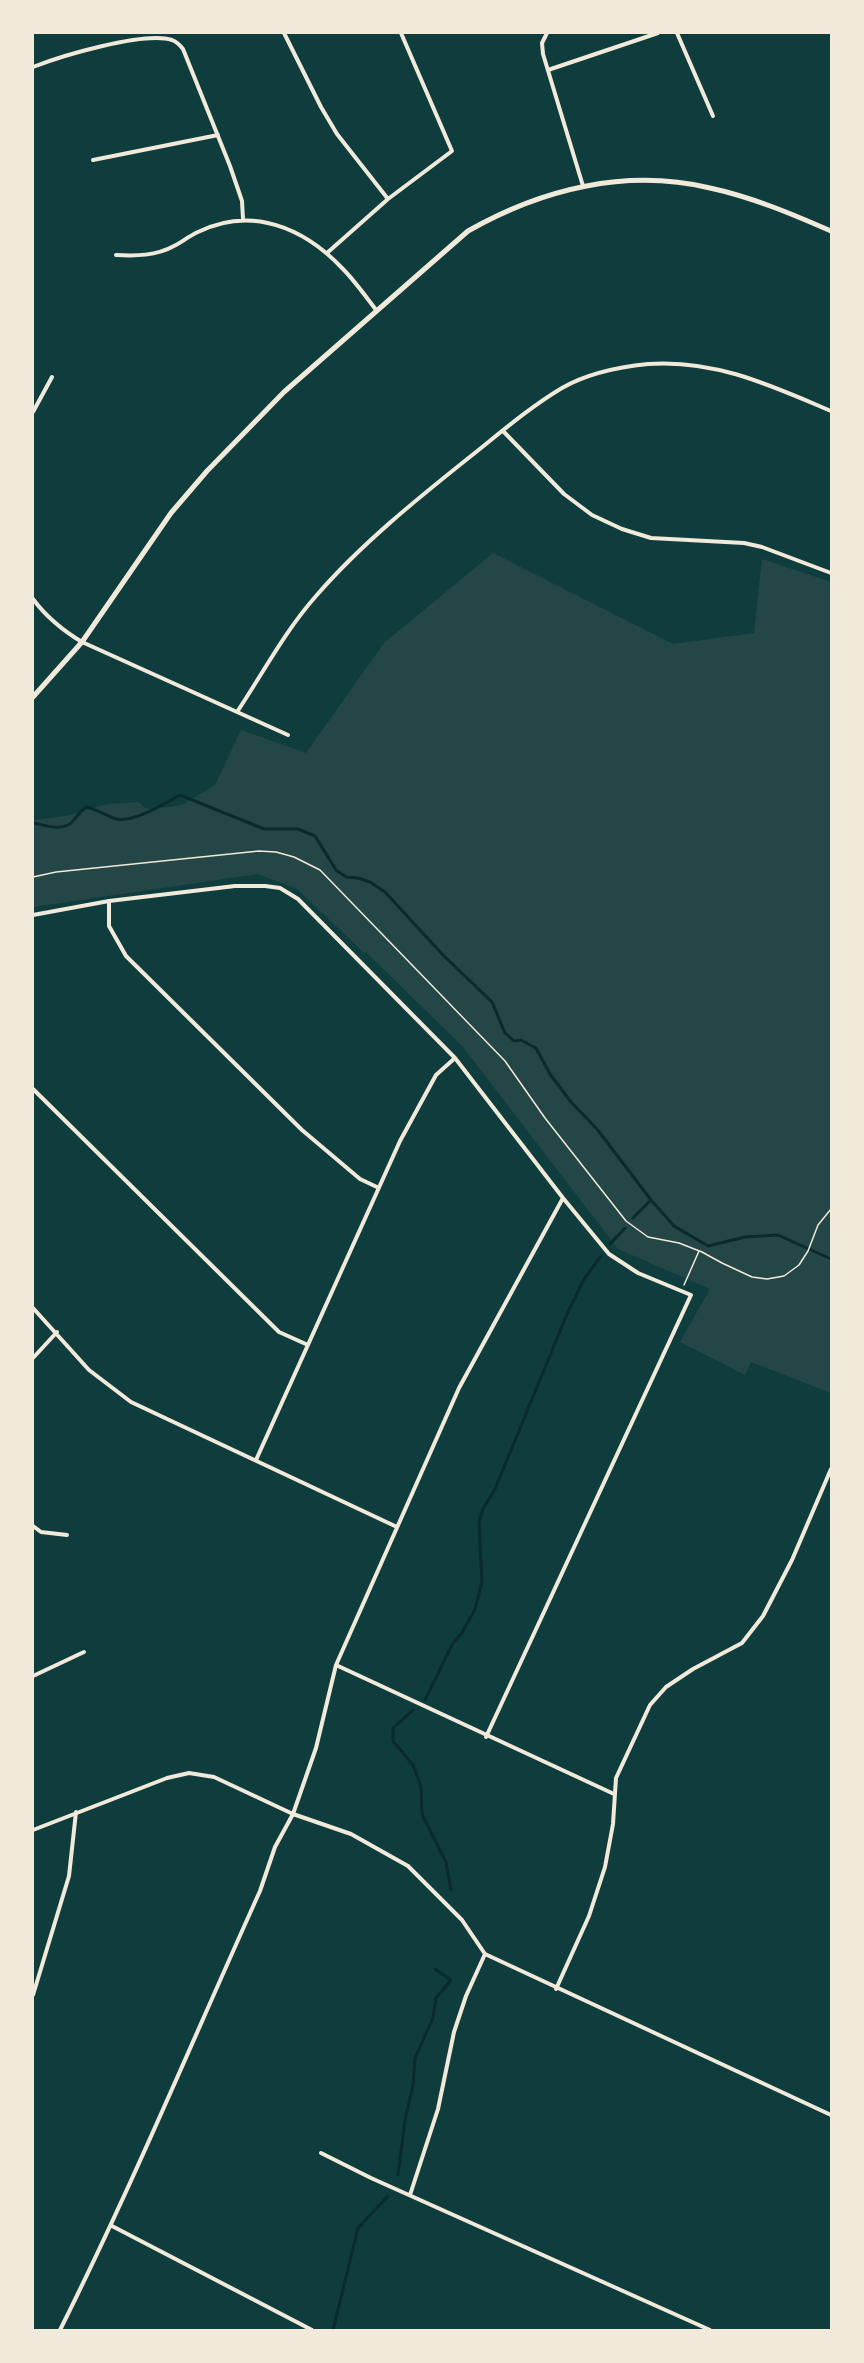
<!DOCTYPE html>
<style>
body{margin:0}
#map{position:relative;width:864px;height:2363px;overflow:hidden;background:#0f3d3e;font-family:Commissioner,sans-serif}
canvas{display:block}
.frame{position:absolute;inset:0;border:34px solid #f1e9da;pointer-events:none}
</style>
<div id="map">
<canvas width="864" height="2363"></canvas>
<div class="frame"></div>
</div>
<script>
const context = document.querySelector('canvas').getContext('2d');
context.lineJoin = 'round';
function fill(path, color) { context.fillStyle = color; context.fill(path, 'evenodd'); }
function stroke(path, color, width, dash) { context.strokeStyle = color; context.lineWidth = width; context.lineCap = dash ? 'butt' : 'round'; context.setLineDash(dash || []); context.stroke(path); }
const green = new Path2D(`
 M493,553L673,644L754,633L762,559L831,582V1393L751,1362L745,1375L680,1342L710,1289L618,1249L463,1047L366,952L365,954L297,889L258,874L33,907V820L66,816L108,804L139,802L145,808L152,809L182,805L215,785L241,730L306,753L384,643Z`);
const stream = new Path2D(`
 M33,823C45,825 62,832 72,822C77,817 79,812 86,807C97,809 106,816 117,819C134,823 165,803 180,795L264,829H298L315,836L336,870L346,877L358,878L370,882L385,892L443,955L492,1002L505,1033L514,1041L521,1040L536,1048L550,1074L571,1102L597,1129L651,1200L674,1226L708,1246L745,1237L778,1235L831,1259
 M633,1218L651,1200
 M610,1244L625,1228
 M425,1700L453,1643L462,1633L475,1609L482,1582L479,1522L483,1509L495,1489L567,1314L584,1279L601,1256
 M413,1710L393,1728V1741L413,1765L421,1787L422,1814L446,1862L451,1890
 M398,2175L405,2120L413,2085L415,2058L433,2018L436,1998L451,1980L435,1969
 M333,2330L358,2228L388,2196`);
const path = new Path2D(`
 M33,877L56,872L259,851L276,852L294,857L320,870L505,1061L545,1118L626,1221L648,1237L679,1243L702,1252L722,1263L752,1277L767,1279L784,1276L799,1265L808,1251L818,1225L831,1209
 M684,1285L699,1251`);
const minor = new Path2D(`
 M284,33L321,107L337,134L388,199
 M547,33L542,43L543,54L583,186
 M677,33L713,116
 M33,67C61,56 144,31 172,40C177,42 180,45 183,49L230,166L242,201L243,219
 M548,70L658,33
 M93,160L218,135
 M327,253L388,199L452,151L401,33
 M116,255C136,256 156,256 174,246C182,242 189,236 198,232C251,206 303,227 342,268C355,281 366,297 377,311
 M33,412L52,377
 M503,431L564,494L592,515L622,529L651,538L744,543L762,547L831,573
 M33,599C47,618 62,630 82,642L288,735
 M237,712C263,673 285,631 316,596C361,544 417,499 471,456C500,433 530,407 562,388C588,373 618,367 648,364C715,359 772,386 831,411
 M109,901V926L126,956L302,1130L360,1179L379,1188
 M33,915L109,901L235,886H265L280,888L298,899L455,1058L563,1198L609,1254L638,1273L691,1295L486,1737
 M33,1089L279,1332L308,1345
 M33,1308L89,1370L131,1402L397,1527
 M33,1358L57,1332
 M256,1460L400,1141L436,1075L455,1058
 M33,1526L41,1532L67,1535
 M336,1665L614,1794
 M33,1676L84,1652
 M33,1830L167,1778L189,1773L214,1777L293,1814L351,1834L408,1866L462,1920L485,1954L831,2115
 M556,1989L589,1916L605,1867L613,1824L616,1778L650,1705L666,1687L693,1669L742,1643L763,1616L792,1560L831,1469
 M33,1995L69,1876L76,1812
 M321,2153L371,2178L710,2330
 M410,2195L438,2109L454,2032L466,1996L485,1954
 M112,2226L312,2330
 M60,2330C132,2186 194,2037 260,1891L275,1847L293,1814L316,1748L336,1665L459,1388L563,1198`);
const tertiary = new Path2D(`
 M33,697L82,642L171,513L207,471L284,392L468,231C542,189 626,168 710,188C752,197 792,214 831,231`);
fill(green, '#244646');
stroke(stream, '#0a2a2b', 3);
stroke(path, '#f1e9da', 1.5);
stroke(minor, '#f1e9da', 4);
stroke(tertiary, '#f1e9da', 5);
</script>
